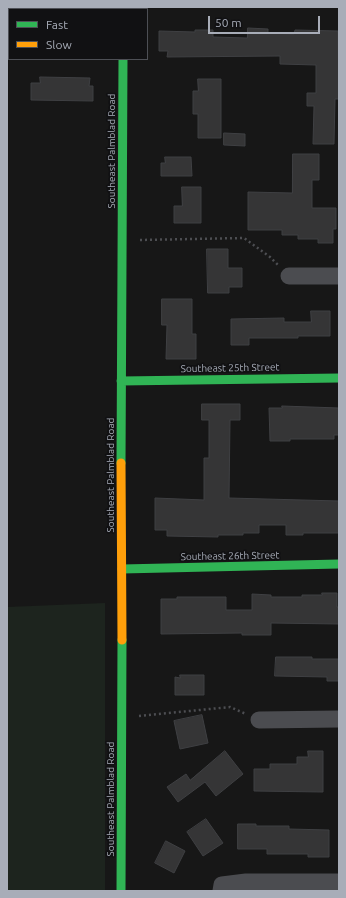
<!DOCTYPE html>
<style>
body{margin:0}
#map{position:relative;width:346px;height:898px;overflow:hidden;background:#171717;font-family:Ubuntu,sans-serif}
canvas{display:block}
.frame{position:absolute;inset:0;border:8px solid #a8adb8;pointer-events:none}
.legend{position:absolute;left:8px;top:8px;width:140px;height:52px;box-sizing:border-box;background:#111113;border:1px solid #4d4f55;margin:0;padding:5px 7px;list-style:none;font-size:12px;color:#a8adb8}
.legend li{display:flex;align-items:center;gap:8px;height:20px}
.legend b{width:20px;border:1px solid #4d4f55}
.scale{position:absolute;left:208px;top:16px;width:112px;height:18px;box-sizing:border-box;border:2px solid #a8adb8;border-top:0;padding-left:5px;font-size:12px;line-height:14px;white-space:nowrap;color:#a8adb8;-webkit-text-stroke:3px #111113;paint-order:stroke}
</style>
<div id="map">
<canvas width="346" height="898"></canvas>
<div class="frame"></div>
<ul class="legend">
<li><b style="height:5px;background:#30b455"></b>Fast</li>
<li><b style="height:5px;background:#ff9f0a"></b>Slow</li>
</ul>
<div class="scale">50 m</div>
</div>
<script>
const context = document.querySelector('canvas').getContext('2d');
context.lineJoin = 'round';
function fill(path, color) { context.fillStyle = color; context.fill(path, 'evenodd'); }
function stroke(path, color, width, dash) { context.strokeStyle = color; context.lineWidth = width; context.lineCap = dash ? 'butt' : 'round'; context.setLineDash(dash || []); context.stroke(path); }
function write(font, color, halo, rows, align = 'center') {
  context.font = font + ' Ubuntu,sans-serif'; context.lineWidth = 3.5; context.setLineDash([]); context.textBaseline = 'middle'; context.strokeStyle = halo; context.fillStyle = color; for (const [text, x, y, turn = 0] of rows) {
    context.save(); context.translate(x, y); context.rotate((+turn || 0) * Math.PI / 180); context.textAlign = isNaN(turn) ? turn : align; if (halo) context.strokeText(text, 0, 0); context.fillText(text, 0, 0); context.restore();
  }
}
const green = new Path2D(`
 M105,603V891H7V607Z`);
const building = new Path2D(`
 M248,28L268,29V33L294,34L295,30L338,31L339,99H335L334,144H313L314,106H307V93H316V65L280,64V56L167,57L168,51H159V31L195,32V30H213V37L247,38Z
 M40,77L90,78L89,86H93V101L31,100V83H40Z
 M198,79H221V138H198V114H193V91H198Z
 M224,133L245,134V146L224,145Z
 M293,154H319V180H312V208H336V229H333V243H318V239H298V235H282V230H248V192L292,193Z
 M165,157H191L192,176H161V163H165Z
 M182,187H201V223H174V206H182Z
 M207,249H228V268H242V287H229V293H208Z
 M162,299H192V334H196V359H166L167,325H162Z
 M311,311H330V336H298V338H249V345H231V319L284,318V322H311Z
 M202,404H240V420H230L229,498L339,501V533H303V535H286V525H259V533H243V535H218V537L167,536V530H155V498L204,500V458H209V420H202Z
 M282,406L339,408V435H334V439H290V441H270L269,408H282Z
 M322,593H337V607H339V624L271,623V635H242V633L161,634V599H177V597H226V610H252V594L271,595V597H302V595H322Z
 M276,657H312V659H339V681H327V677L275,676Z
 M180,675H204V695H175V677L180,678Z
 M202,715L208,743L180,749L174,721Z
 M225,751L243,774L216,796L205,782L178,802L167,787L186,774L190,780Z
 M308,751H323V792L254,791V769H270V764H297V757H308Z
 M206,819L223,843L203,856L187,832Z
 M238,824H256V826H289V829L329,830V857H308V854H267V849H238Z
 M166,841L185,851L174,873L155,863Z`);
const path = new Path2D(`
 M140,240L244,238L270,257L279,266
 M139,716L230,707L246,714`);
const street = new Path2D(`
 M7,29H9
 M289,276H339
 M259,720L339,719
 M221,891L222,885L246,882H339`);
const fast = new Path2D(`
 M123,7V9
 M121,381L339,378
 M121,463L123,59
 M122,569L339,564
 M121,891L122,640`);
const slow = new Path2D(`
 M121,463L122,640`);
const streetNames = [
 ["Southeast Palmblad Road",112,151,-90],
 ["Southeast 25th Street",230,368,-1],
 ["Southeast Palmblad Road",111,475,-90],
 ["Southeast 26th Street",230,556,-1],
 ["Southeast Palmblad Road",111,799,-90]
];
fill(green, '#1d241e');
fill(building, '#353536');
stroke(building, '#3f4043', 1);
stroke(path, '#4d4e52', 2.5, [2, 3]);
stroke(street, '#4b4c50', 17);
stroke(fast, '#30b455', 9);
stroke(slow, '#ff9f0a', 9);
write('10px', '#a8adb8', '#111113', streetNames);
</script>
